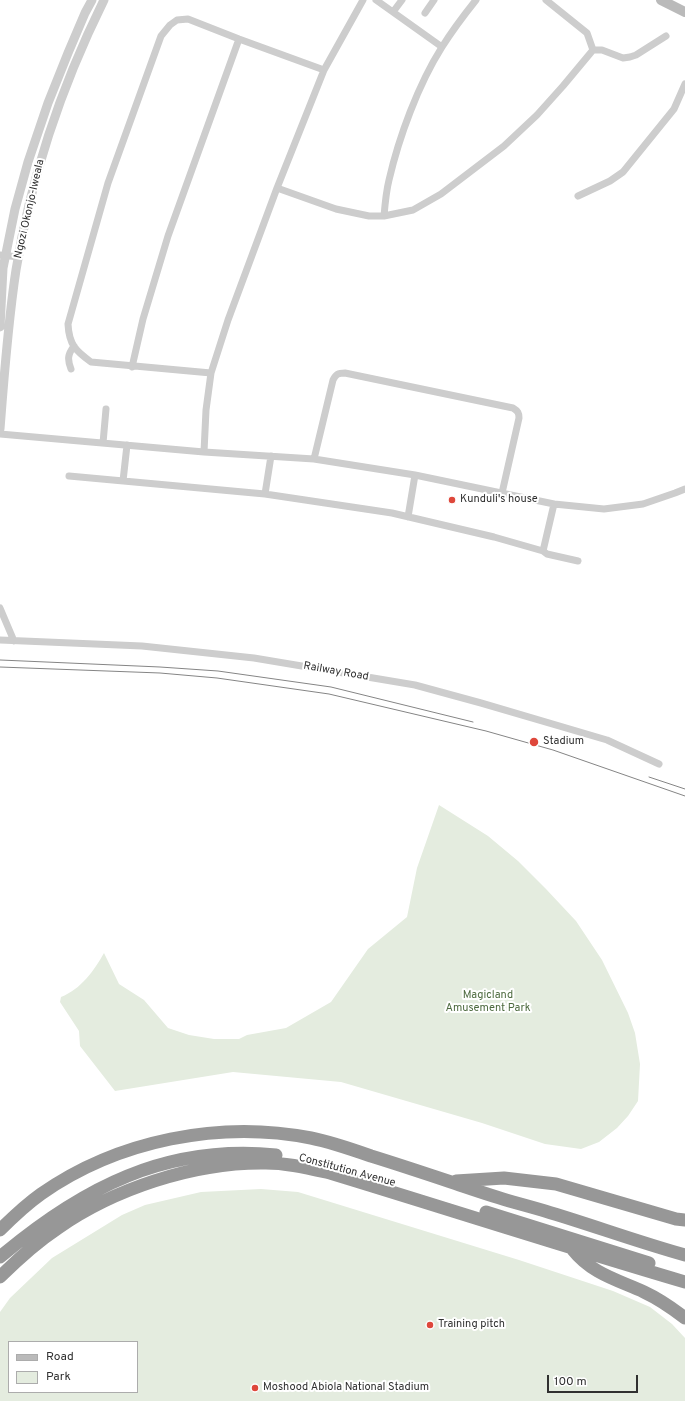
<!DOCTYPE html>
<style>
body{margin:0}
#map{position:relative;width:685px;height:1401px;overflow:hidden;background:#fff;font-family:Overpass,sans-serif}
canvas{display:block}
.legend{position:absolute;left:8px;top:1341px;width:130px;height:52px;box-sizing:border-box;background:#fff;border:1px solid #acacac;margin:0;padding:5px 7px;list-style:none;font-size:12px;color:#303030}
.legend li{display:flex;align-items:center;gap:8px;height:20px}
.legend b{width:20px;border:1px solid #acacac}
.scale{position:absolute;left:547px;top:1375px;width:91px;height:18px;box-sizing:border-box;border:2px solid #303030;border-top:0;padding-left:5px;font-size:12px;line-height:14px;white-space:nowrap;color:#303030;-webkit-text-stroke:3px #fff;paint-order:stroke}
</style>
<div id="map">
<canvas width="685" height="1401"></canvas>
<ul class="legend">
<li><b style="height:5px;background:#bababa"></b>Road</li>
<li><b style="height:11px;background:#e4ecdf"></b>Park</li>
</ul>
<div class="scale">100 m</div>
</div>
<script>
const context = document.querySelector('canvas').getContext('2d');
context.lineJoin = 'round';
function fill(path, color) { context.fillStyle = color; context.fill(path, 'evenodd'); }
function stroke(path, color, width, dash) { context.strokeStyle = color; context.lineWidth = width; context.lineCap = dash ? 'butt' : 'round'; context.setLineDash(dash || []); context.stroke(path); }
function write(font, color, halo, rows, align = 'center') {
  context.font = font + ' Overpass,sans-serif'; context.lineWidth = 4; context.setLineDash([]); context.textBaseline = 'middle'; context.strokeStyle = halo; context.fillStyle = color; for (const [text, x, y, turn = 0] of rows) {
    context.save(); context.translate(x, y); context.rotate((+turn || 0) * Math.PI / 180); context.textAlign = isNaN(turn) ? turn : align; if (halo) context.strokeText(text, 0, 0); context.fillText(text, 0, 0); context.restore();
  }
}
const green = new Path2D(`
 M439,805L488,836L518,861L546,889L576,921L602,960L628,1013L635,1033L640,1064L638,1101L628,1116L617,1128L599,1142L581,1149L545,1144L482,1123L341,1082L233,1072L115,1091L80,1046L79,1031L60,1002L61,997C81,989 94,971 104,953L119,984L144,1000L168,1028L189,1035L214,1039H239L247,1035L286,1028L331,1002L368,949L407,917L417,868Z
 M261,1189L298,1192L519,1260L613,1291L650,1307L672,1324L685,1338V1401H0V1312L10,1298L52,1258L122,1215L145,1205L201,1192ZM9,1342H137V1392H9Z`);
const minor = new Path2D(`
 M376,0L442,47
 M393,12L402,0
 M425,13L434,0
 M593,50H602L623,58L630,57L636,55L666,36
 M277,188L336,209L369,216H384L413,210L441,194L504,146L537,115L563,86L593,50L587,33L546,0
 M578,196L610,181L623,172L674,109L685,84
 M384,216C385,204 386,192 389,180C399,137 418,85 442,47C452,31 464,15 476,0
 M0,255L19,257
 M132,367L143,319L168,236L239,39
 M71,369C67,359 68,354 74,346
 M211,373L91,362C76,351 69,345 68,324L108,183L161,36L170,25L177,20L188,19L239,39L324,70
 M0,434L204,452L314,459L415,475L554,504L604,509L643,504L675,493L685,489
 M103,443L106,409
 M204,452L206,410L211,373L228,320L277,188L324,70L363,0
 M314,459L333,380C336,374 338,373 345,373L513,408C518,411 519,413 519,418L502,493
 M69,476L265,494L392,513L494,537L543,551L547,554L578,561
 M123,481L127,445
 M265,494L271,456
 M408,517L415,475
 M543,551L554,504
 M0,608L14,641
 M0,640L142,646L254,658L415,685L481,703L607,740L659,764`);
const tertiary = new Path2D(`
 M0,327L3,268L15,209L28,162L48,103L68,53L85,13L92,0
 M0,429C4,376 8,322 16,270C31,176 62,85 104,0`);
const secondary = new Path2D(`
 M661,0L685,12`);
const motorway = new Path2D(`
 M456,1181L504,1178L556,1184L676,1219L685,1220
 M486,1212L649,1263
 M0,1230C13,1217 27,1204 41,1194C118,1140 220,1120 311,1138C331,1142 351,1149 371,1156C397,1164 424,1173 451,1182C472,1189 492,1196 513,1202C524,1205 535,1208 545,1211C592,1225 638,1242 685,1255
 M573,1250C592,1274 618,1280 644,1292C659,1299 672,1308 685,1318
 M0,1257C82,1188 166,1144 276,1155
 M0,1277C18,1259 37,1242 58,1228C114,1189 192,1163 261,1163C283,1162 308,1168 330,1173C448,1209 566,1247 685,1282`);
const tram = new Path2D(`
 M0,660L160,667L218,671L331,687L473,722
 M0,667L160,673L217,678L329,694L486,731L553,750L685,796
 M649,777L685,789`);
const markers = [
 [452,500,4,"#de473b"],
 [534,742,5,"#de473b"],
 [430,1325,4,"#de473b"],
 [255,1388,4,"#de473b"]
];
const streetNames = [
 ["Ngozi Okonjo-Iweala",30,209,-77],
 ["Railway Road",336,672,10],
 ["Constitution Avenue",347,1171,15]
];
const poiNames = [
 ["Kunduli's house",460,500],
 ["Stadium",543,742],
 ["Training pitch",438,1325],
 ["Moshood Abiola National Stadium",263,1388]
];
const parkNames = [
 ["Magicland",488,996],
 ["Amusement Park",488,1009]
];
fill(green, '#e4ecdf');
stroke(minor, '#cdcdcd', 7);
stroke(tertiary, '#cdcdcd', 9);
stroke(secondary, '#bababa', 10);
stroke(motorway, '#979797', 13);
stroke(tram, '#858585', 1);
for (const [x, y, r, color] of markers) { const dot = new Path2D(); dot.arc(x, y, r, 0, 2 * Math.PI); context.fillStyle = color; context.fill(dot); stroke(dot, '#fff', 1.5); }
write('11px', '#303030', '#fff', streetNames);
write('11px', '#303030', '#fff', poiNames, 'left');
write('11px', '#4d6a3f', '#fff', parkNames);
</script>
